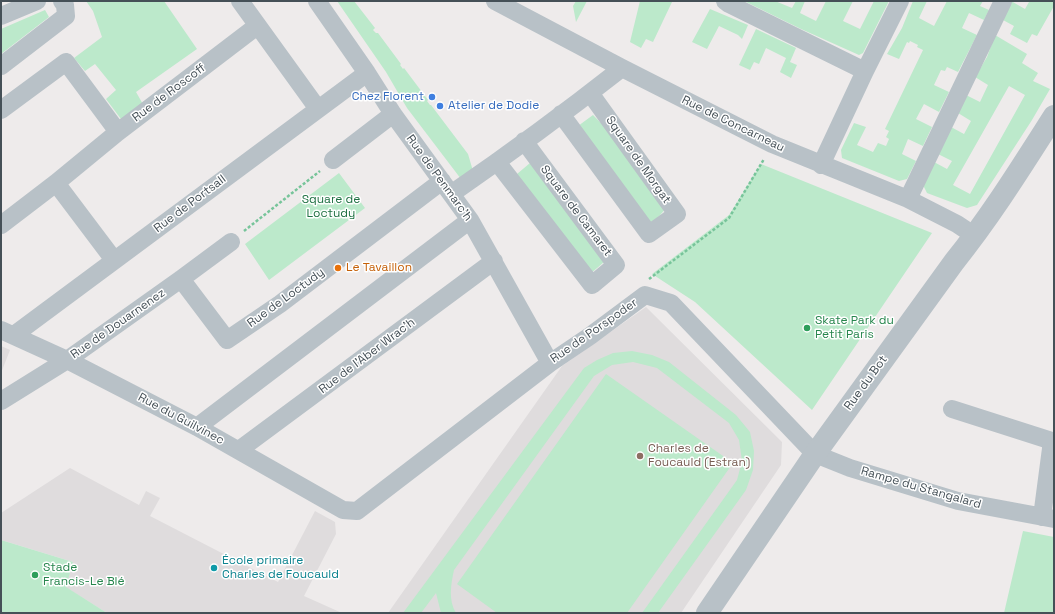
<!DOCTYPE html>
<meta charset="utf-8">
<style>
body{margin:0}
#map{position:relative;width:1055px;height:614px;overflow:hidden;background:#eeebeb;font-family:"Space Grotesk",sans-serif}
canvas{display:block}
.frame{position:absolute;inset:0;border:2px solid #455057;pointer-events:none}
</style>
<div id="map">
<canvas width="1055" height="614"></canvas>
<div class="frame"></div>
</div>
<script>
const context = document.querySelector('canvas').getContext('2d');
context.lineJoin = 'round';
function fill(path, color) { context.fillStyle = color; context.fill(path, 'evenodd'); }
function stroke(path, color, width, dash) { context.strokeStyle = color; context.lineWidth = width; context.lineCap = dash ? 'butt' : 'round'; context.setLineDash(dash || []); context.stroke(path); }
function write(font, color, halo, rows, align = 'center') {
  context.font = font + ' "Space Grotesk",sans-serif'; context.lineWidth = 3; context.setLineDash([]); context.textBaseline = 'middle'; context.strokeStyle = halo; context.fillStyle = color; for (const [text, x, y, turn = 0] of rows) {
    context.save(); context.translate(x, y); context.rotate((+turn || 0) * Math.PI / 180); context.textAlign = isNaN(turn) ? turn : align; if (halo) context.strokeText(text, 0, 0); context.fillText(text, 0, 0); context.restore();
  }
}
const education = new Path2D(`
 M646,307L782,442L781,465L681,613H388L562,366Z
 M1,346L10,350L1,373Z
 M70,468L139,505L146,491L160,498L150,516L278,582L315,511L335,522L336,534L304,596L342,613H107L65,587L73,562L1,540V513Z`);
const green = new Path2D(`
 M86,1H164L197,49L136,92L144,106L123,120L121,119L106,99L116,90L95,64L85,71L74,58L102,37L93,11Z
 M337,1H354L375,28L373,30L376,33H378L401,64L400,65L403,69L404,68L428,100L427,101L430,105H431L468,154L473,171L461,179L407,108L386,72Z
 M576,1H587L576,22L573,6Z
 M640,1H668L672,2L653,42L646,39L641,48L630,42Z
 M744,1H775L792,8L796,1H805L800,13L816,21L826,1H853L843,21L860,29L874,1H889L863,53L859,55L801,29Z
 M913,1H927L919,18L934,26L947,1H983L980,6L989,10L984,20L969,13L962,28L977,35L958,72L947,67L945,71L941,70L934,85L949,92L939,112L924,104L916,119L932,127L923,146L908,139L902,154L916,161L907,179L899,181L842,158L841,150L854,123L866,127L857,145L873,152L878,143L886,146L889,139L886,137L889,131L885,129L923,50L917,47L918,45L910,41L909,43L907,42L899,59L887,54L902,28Z
 M1011,1L1025,9L1029,2L1027,1H1054V6L1037,36L1032,34L1027,43L1010,34L1014,26L1003,20Z
 M710,9L748,25L742,39L738,35L719,26L707,49L692,42Z
 M45,10L49,17L1,54V29Z
 M756,29L796,48L790,62L797,65L791,78L780,72L786,58L766,48L759,64L754,62L750,70L739,65Z
 M995,35L1027,54L1022,63L1038,73L1033,81L1050,89L1032,120L977,205L967,208L927,193L923,185L934,162L947,169L952,161L938,154L951,127L964,134L971,121L958,113L966,95L980,102L988,85L975,77L987,57ZM1009,86L1025,95L970,194L953,185Z
 M593,115L607,129L667,207L649,228L578,126Z
 M530,163L604,262L589,275L517,174Z
 M761,164L932,233L812,410L695,302L652,274L729,215Z
 M339,173L365,208L269,280L245,244Z
 M632,351L652,355L669,362L736,415L750,432L754,451L753,470L746,490L658,613H642L737,480L742,461L739,440L729,423L657,368L633,362L612,365L594,376L454,570C451,584 448,600 456,613H441L436,593L421,613H403L584,368L597,360L613,353Z
 M606,374L733,463L627,613H497L457,584Z
 M1023,531L1054,537V613H1004Z
 M1,540L73,562L66,587L107,613H1Z`);
const path = new Path2D(`
 M244,231L320,171
 M649,279L729,218L764,159`);
const minor = new Path2D(`
 M240,1L318,109
 M317,1L367,73L393,114L470,220L550,363
 M495,1L622,68L772,144L908,199L957,224L975,236
 M725,1L729,4L865,71
 M1,16L37,1
 M1,66L66,16L65,5L62,1
 M1,110L66,62L118,132
 M561,114L649,234L677,214L590,93
 M333,160L393,114
 M497,162L592,285L616,265L524,141
 M821,165L865,71L900,1
 M56,183L114,260
 M451,194C509,154 566,112 622,68
 M908,199L1003,1
 M1,225L56,183L118,132L257,26
 M181,279L227,340L280,304L442,181
 M1,330L67,360L197,427L343,510L357,511L550,363L590,336L645,295L671,303L815,454L850,468L958,501L1054,519
 M14,335L367,73
 M1,401L67,360L181,279L231,242
 M952,409L1052,441L1042,517
 M197,427L470,220
 M239,450L494,261`);
const tertiary = new Path2D(`
 M707,613L815,454L954,262C991,216 1022,166 1054,116`);
const markers = [
 [432,97,4,"#3f7fe0"],
 [440,106,4,"#3f7fe0"],
 [338,268,4,"#e8710a"],
 [807,328,4,"#2e9e5b"],
 [640,456,4,"#8d6e63"],
 [214,568,4,"#0f9aa8"],
 [35,575,4,"#2e9e5b"]
];
const streetNames = [
 ["Rue de Roscoff",169,93,-37],
 ["Rue de Concarneau",733,124,26],
 ["Square de Morgat",638,160,55],
 ["Rue de Penmarc'h",439,178,54],
 ["Rue de Portsall",190,204,-37],
 ["Square de Camaret",576,211,53],
 ["Rue de Loctudy",286,298,-36],
 ["Rue de Douarnenez",118,324,-35],
 ["Rue de Porspoder",594,331,-35],
 ["Rue de l'Aber Wrac'h",367,356,-37],
 ["Rue du Bot",866,383,-54],
 ["Rue du Guilvinec",181,419,28],
 ["Rampe du Stangalard",921,488,16]
];
const shopNames = [
 ["Chez Florent",424,97],
 ["Atelier de Dodie",448,106,"left"]
];
const parkNames = [
 ["Square de",331,200],
 ["Loctudy",331,214]
];
const foodNames = [
 ["Le Tavaillon",346,268]
];
const leisureNames = [
 ["Skate Park du",815,321],
 ["Petit Paris",815,335],
 ["Stade",43,568],
 ["Francis-Le Blé",43,582]
];
const educationNames = [
 ["Charles de",648,449],
 ["Foucauld (Estran)",648,463]
];
const cultureNames = [
 ["École primaire",222,561],
 ["Charles de Foucauld",222,575]
];
fill(education, '#dfdcdd');
fill(green, '#bce9cb');
stroke(path, '#77c49a', 2.5, [3, 2]);
stroke(minor, '#b8c1c7', 18);
stroke(tertiary, '#b8c1c7', 22);
for (const [x, y, r, color] of markers) { const dot = new Path2D(); dot.arc(x, y, r, 0, 2 * Math.PI); context.fillStyle = color; context.fill(dot); stroke(dot, '#fff', 1.5); }
write('12px', '#455057', '#fff', streetNames);
write('12px', '#366cbe', '#fff', shopNames, 'right');
write('12px', '#1e7042', '#fff', parkNames);
write('12px', '#c56008', '#fff', foodNames, 'left');
write('12px', '#27864d', '#fff', leisureNames, 'left');
write('12px', '#785e54', '#fff', educationNames, 'left');
write('12px', '#0d838f', '#fff', cultureNames, 'left');
</script>
